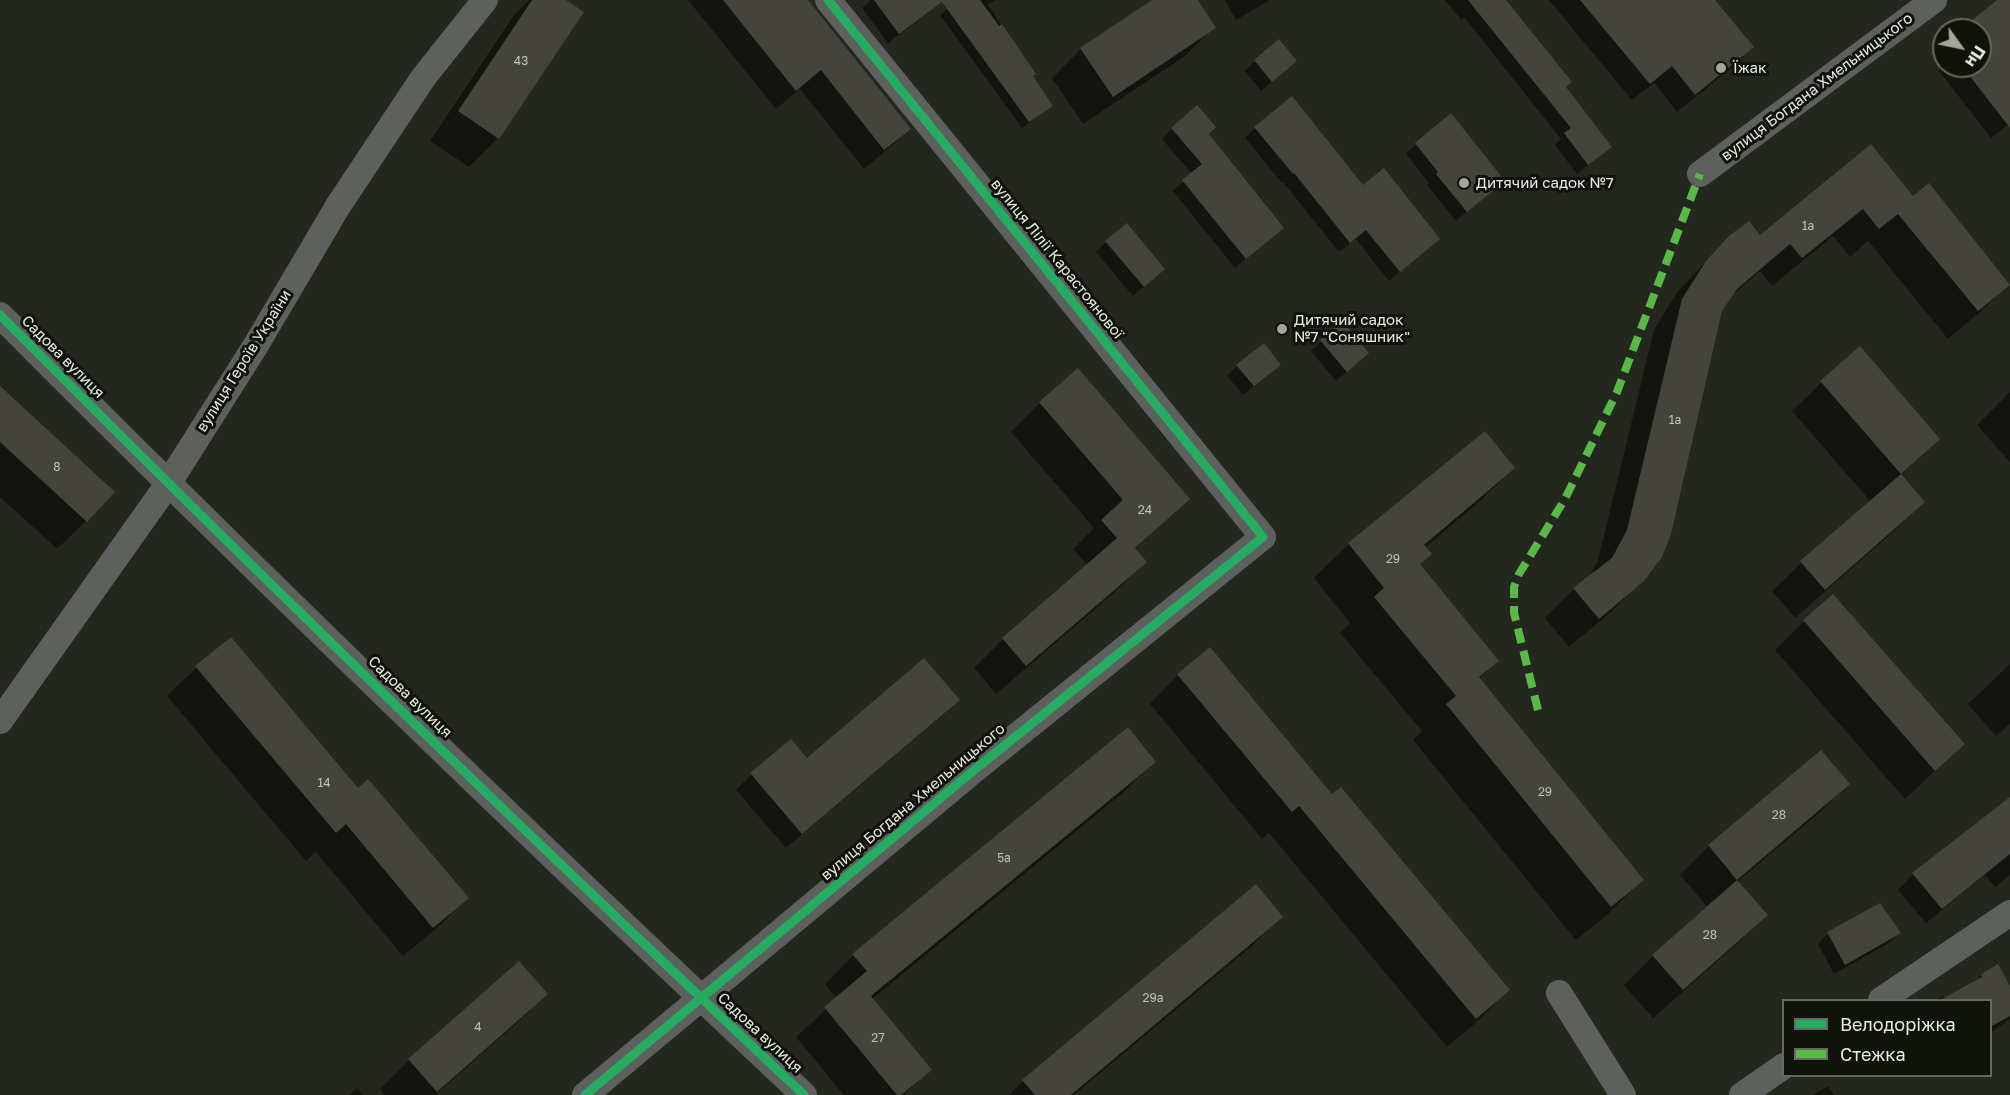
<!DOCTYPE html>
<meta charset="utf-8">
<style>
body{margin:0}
#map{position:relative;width:2010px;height:1095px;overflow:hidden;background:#24271d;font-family:"Golos Text",sans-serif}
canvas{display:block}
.legend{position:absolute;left:1782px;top:999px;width:210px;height:78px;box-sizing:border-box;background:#10130b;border:2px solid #666960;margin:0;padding:8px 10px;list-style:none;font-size:18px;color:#e7ebdf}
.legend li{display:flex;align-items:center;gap:12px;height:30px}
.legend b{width:30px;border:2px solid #666960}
.north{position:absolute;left:1932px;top:18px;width:60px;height:60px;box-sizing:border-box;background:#10130b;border:2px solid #666960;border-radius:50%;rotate:123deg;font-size:16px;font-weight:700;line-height:24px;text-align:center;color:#e7ebdf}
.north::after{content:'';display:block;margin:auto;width:21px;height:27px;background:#a3a69b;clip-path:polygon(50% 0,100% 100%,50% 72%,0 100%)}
</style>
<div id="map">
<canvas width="2010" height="1095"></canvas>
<ul class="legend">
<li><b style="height:8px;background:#26ab63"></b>Велодоріжка</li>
<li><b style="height:8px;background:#58b947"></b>Стежка</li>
</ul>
<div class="north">Пн</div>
</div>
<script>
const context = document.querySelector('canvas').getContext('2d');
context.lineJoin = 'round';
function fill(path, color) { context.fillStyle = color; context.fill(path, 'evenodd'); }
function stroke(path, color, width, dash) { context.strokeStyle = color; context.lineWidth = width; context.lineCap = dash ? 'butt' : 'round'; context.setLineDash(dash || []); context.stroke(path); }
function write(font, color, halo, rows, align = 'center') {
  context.font = font + ' "Golos Text",sans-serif'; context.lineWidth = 6; context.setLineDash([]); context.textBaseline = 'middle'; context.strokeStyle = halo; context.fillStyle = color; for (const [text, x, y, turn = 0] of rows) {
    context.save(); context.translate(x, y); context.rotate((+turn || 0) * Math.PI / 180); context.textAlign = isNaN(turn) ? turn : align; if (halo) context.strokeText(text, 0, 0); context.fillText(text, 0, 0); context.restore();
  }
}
const shadow = new Path2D(`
 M529,0H564L498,138L469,167L430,141L514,15Z
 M688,0H805L909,129L889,148L864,169L800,89L776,109Z
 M871,0H935L938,3L928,13L888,43L862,8Z
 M958,0H996L988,5L1034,74L1031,76L1052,105L1022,128L940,15Z
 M1155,0H1196L1214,27L1185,56L1083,124L1052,78L1081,49Z
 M1225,0H1270L1236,20Z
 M1445,0H1498L1610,146L1577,174L1555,145L1561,139L1464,17L1461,20Z
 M1549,0H1713L1752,47L1735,65L1677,112L1654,83L1632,100Z
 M1999,0H2010V123L1991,138L1939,71L1942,50L1944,48V66H1980V30H1962Z
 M1255,61L1285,71L1261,91L1245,71Z
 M1255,128L1363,187L1438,239L1389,281L1356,239L1339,252L1283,182L1282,183L1245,138Z
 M1172,129L1207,134L1282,228L1235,268L1173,191L1192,174L1162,139Z
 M1416,144L1503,181L1456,221L1427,185L1429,183L1406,154Z
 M1871,146L1913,198L2009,284L1980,312L1948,339L1868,241L1850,257L1833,236L1772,286L1760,271L1729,298L1721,311L1642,580L1613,610L1569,647L1545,618L1574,589L1589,577L1598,560L1654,330L1677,292L1730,237H1759Z
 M1106,242L1153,279L1133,296L1096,252Z
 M1321,341L1357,363L1336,381L1311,351Z
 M1860,349L1938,439L1900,476L1923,502L1894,531L1795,618L1772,591L1801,563L1871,502L1792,411L1821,383Z
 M1279,364L1243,395L1227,376L1237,366Z
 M0,388L86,521L57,549L0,497Z
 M2010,392V462L1977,425Z
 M1040,403L1188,499L1134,550L1145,562L1116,591L996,694L974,668L1003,639L1088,566L1073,549L1094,528L1011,432Z
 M1485,433L1513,468L1479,502L1425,548L1419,565L1497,661L1479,679L1642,880L1608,914L1576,940L1413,740L1422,731L1340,633L1350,623L1314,578L1349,544Z
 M1804,621L1963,744L1905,799L1775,650Z
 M231,639L358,790L467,898L438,927L403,956L316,852L306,861L167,696L196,668Z
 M2010,664V724L1996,736L1968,704Z
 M1178,675L1332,796L1508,990L1480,1019L1447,1047L1269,833L1262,839L1150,704Z
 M958,700L943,715L786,848L736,790L752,774L807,760Z
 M1820,752L1848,784L1819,813L1737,882L1766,915L1737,944L1653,1018L1624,985L1653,956L1708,908L1680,875L1709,846Z
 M1154,762L1125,791L872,999L930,1069L904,1095H844L796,1037L837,999L825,984L853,955Z
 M2010,801V875L1995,887L1985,875L1926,923L1898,890L1913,874Z
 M1281,916L1253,945L1074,1095H1009L1023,1081Z
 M1828,933H1899L1889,943L1834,974L1818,944Z
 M519,963L546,994L517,1023L435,1095H385L380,1089L409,1060Z
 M1982,975L2010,989V1019L1993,1031L1990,1035V1000H1936L1944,996L1946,999L1973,984Z
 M1828,1086L1834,1095H1813Z
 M357,1088L363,1095H349Z`);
const building = new Path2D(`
 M532,0H566L584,12L499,139L458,111Z
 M723,0H808L911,129L884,150L821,70L796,91Z
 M874,0H980L999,26L1002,24L1036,74L1033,76L1053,106L1029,122L942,2L899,34Z
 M1152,0H1198L1216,28L1113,97L1080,48Z
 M1468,0H1506L1572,82L1566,87L1612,147L1588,165L1564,133L1571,128Z
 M1580,0H1715L1754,47L1695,95L1672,66L1650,84Z
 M1997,0H2010V128L1962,66H1980V30H1960Z
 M1279,39L1297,61L1272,82L1254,60Z
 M1292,96L1363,185L1384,168L1440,239L1400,272L1366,230L1350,243L1294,173L1293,174L1254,127Z
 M1197,105L1216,127L1209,134L1284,228L1246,259L1182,180L1202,164L1171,128Z
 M1451,113L1505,181L1467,212L1436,174L1438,172L1415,143Z
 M1871,144L1913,196L1929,183L2010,285L1978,311L1898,214L1879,229L1863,209L1802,258L1790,244L1737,289L1722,311L1671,534L1662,557L1644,581L1599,619L1573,588L1612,558L1627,530L1682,299L1706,261L1729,236L1749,221L1760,235Z
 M1127,223L1165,269L1144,287L1105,241Z
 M1342,321L1369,353L1347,372L1320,340Z
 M1264,343L1281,365L1254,386L1236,365Z
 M1860,346L1940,439L1901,474L1820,381Z
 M1078,368L1190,499L1135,548L1147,562L1026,666L1002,638L1117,538L1101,520L1123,500L1039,402Z
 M0,386L115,492L87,522L0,442Z
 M1485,431L1515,468L1424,545L1432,554L1420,564L1499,661L1479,677L1644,880L1611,907L1446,704L1456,696L1374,597L1384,588L1348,543Z
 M1901,474L1925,502L1825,590L1800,561Z
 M1833,594L1965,744L1935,771L1803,620Z
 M231,637L358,788L368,779L469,898L433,928L346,824L336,833L195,666Z
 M1210,647L1332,794L1341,787L1510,990L1476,1019L1299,806L1292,812L1177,674Z
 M924,658L960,700L802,834L750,773L791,739L807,758Z
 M1128,727L1156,762L871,996L932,1070L901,1095H897L824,1007L867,971L852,954Z
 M1821,750L1850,784L1737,880L1708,845Z
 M2010,797V854L1942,909L1912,873Z
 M1737,880L1768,915L1683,990L1652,955Z
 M1256,884L1283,917L1071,1095H1035L1022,1080Z
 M1880,903L1901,933L1845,965L1827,932Z
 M519,961L548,994L437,1092L408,1059Z
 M1998,964L2010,986V1016L1990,1027V1000H1940L1982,977L1981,974Z`);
const minor = new Path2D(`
 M1700,174L1934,0
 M0,315C263,580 532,839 804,1095
 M0,721L168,484L256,345L338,206L423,78L485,0
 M1559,993L1623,1095
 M1881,1000L2010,913
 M585,1095L973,771L1263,537L828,0
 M1742,1095L1784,1066`);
const quiet = new Path2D(`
 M1538,710L1514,613V587L1519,574L1565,499L1617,392L1700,174`);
const cycleway = new Path2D(`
 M0,315C263,580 532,839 804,1095
 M585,1095L973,771L1263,537L828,0`);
const markers = [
 [1721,68,6,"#a3a69b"],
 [1464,183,6,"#a3a69b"],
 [1282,329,6,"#a3a69b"]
];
const numberNames = [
 ["43",521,61],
 ["1а",1808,226],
 ["1а",1675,420],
 ["8",57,467],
 ["24",1145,510],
 ["29",1393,559],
 ["14",324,783],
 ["29",1545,792],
 ["28",1779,815],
 ["5а",1004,858],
 ["28",1710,935],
 ["29а",1153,998],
 ["4",478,1027],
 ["27",878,1038]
];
const poiNames = [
 ["Їжак",1733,68],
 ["Дитячий садок №7",1476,183],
 ["Дитячий садок",1294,320],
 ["№7 \"Соняшник\"",1294,337]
];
const streetNames = [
 ["вулиця Богдана Хмельницького",1817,87,-37],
 ["вулиця Лілії Карастоянової",1057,259,51],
 ["Садова вулиця",63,357,45],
 ["вулиця Героїв України",244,361,-58],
 ["Садова вулиця",410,697,44],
 ["вулиця Богдана Хмельницького",913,802,-40],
 ["Садова вулиця",760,1033,43]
];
fill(shadow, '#0007');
fill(building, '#44443c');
stroke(minor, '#5d605d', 26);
stroke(quiet, '#58b947', 8, [15, 8]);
stroke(cycleway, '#26ab63', 9);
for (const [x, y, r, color] of markers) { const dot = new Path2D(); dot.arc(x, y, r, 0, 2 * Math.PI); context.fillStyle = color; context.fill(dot); stroke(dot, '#10130b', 2); }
write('12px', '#bec1b6', null, numberNames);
write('15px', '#e7ebdf', '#10130b', poiNames, 'left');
write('15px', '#e7ebdf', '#10130b', streetNames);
</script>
